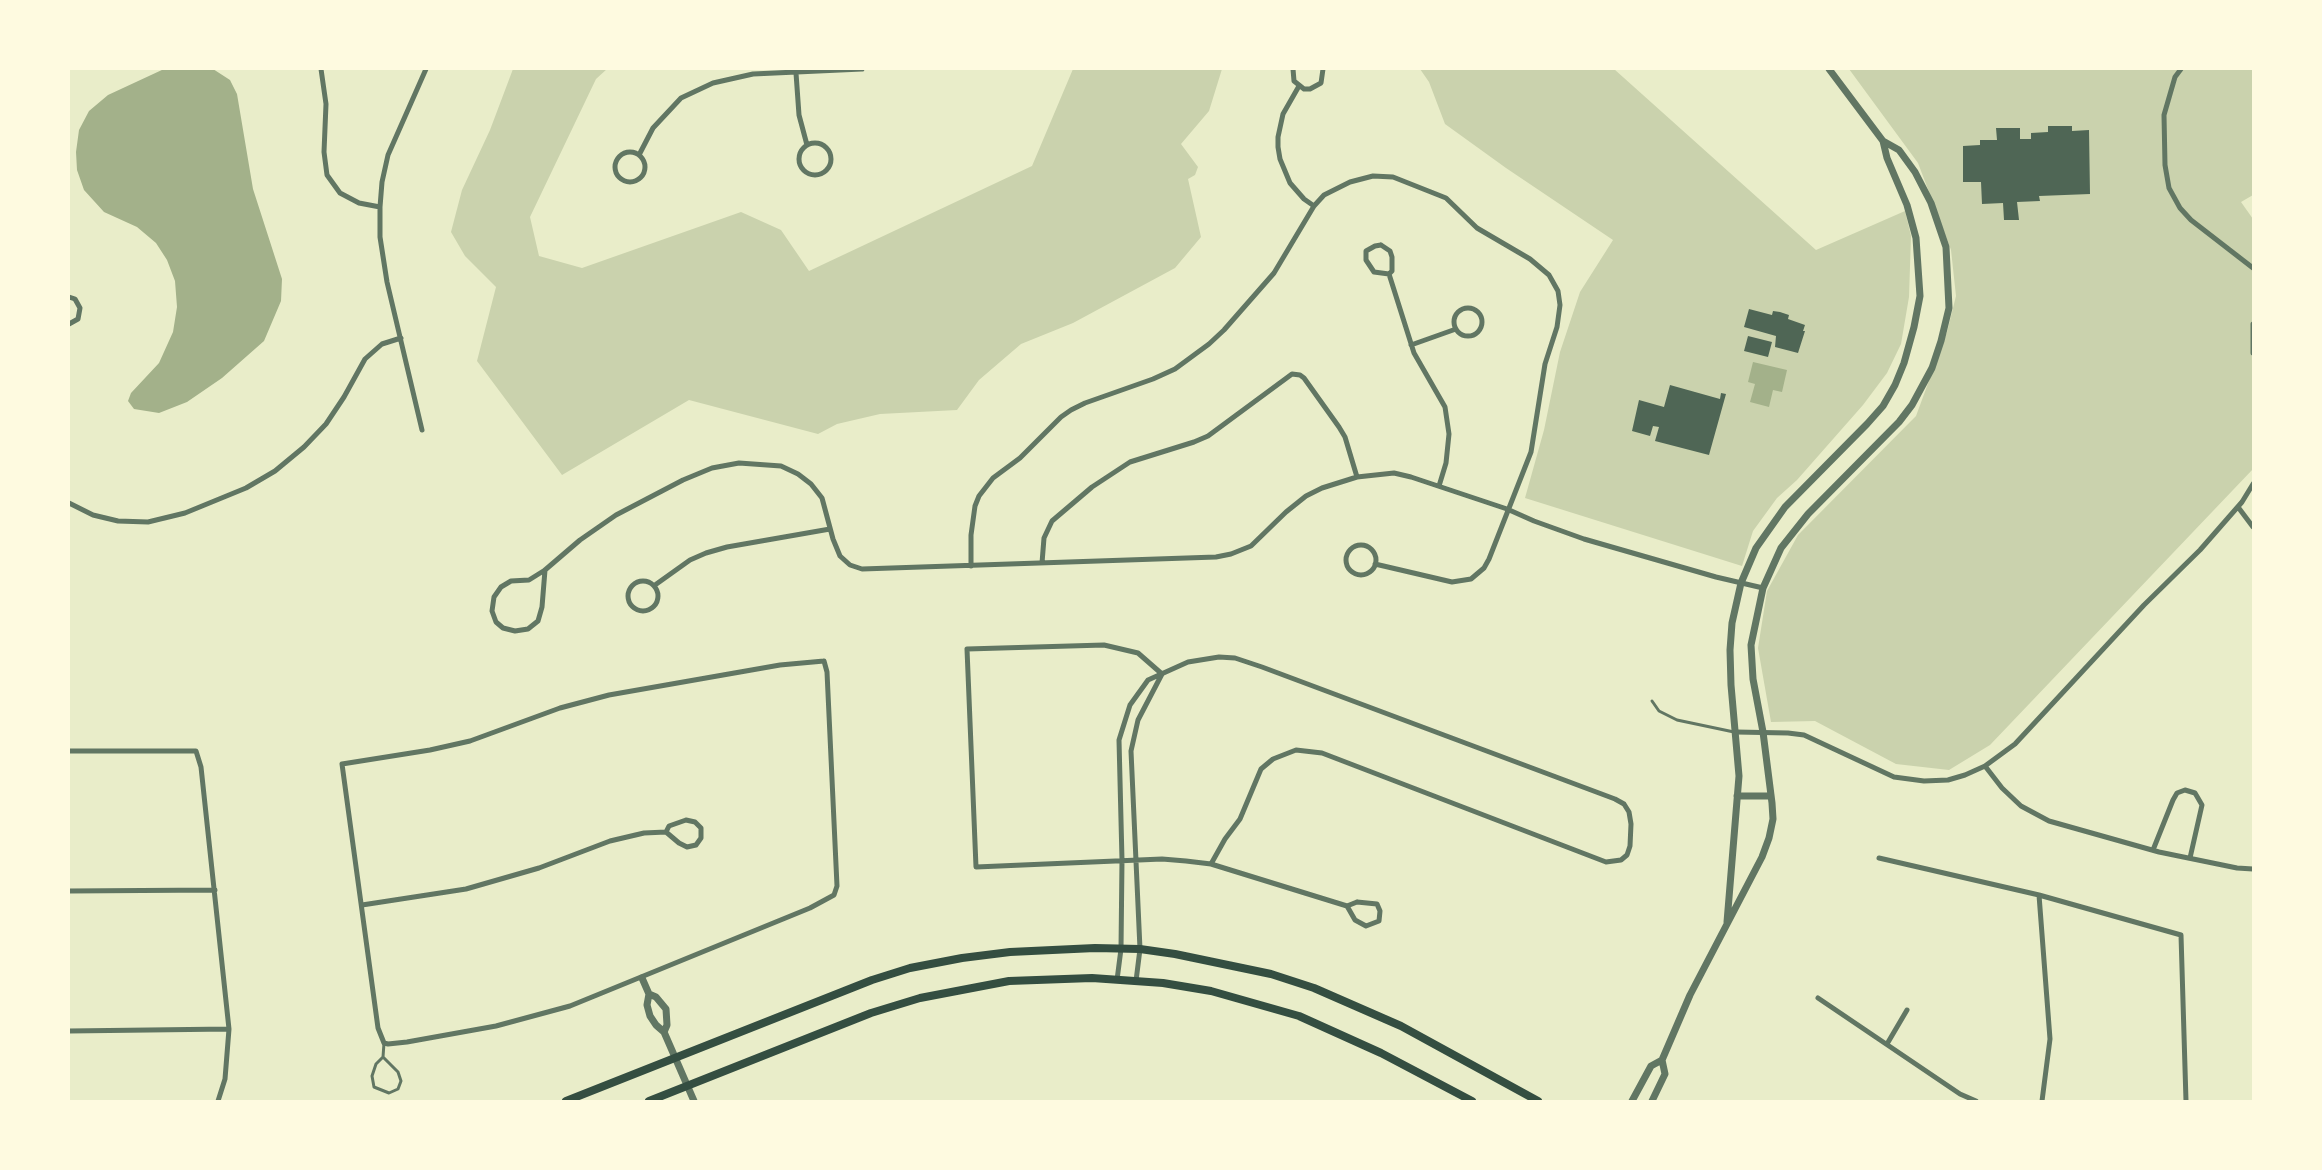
<!DOCTYPE html>
<style>
body{margin:0}
#map{position:relative;width:2322px;height:1170px;overflow:hidden;background:#e9edc9;font-family:Poppins,sans-serif}
canvas{display:block}
.frame{position:absolute;inset:0;border:70px solid #fefae0;pointer-events:none}
</style>
<div id="map">
<canvas width="2322" height="1170"></canvas>
<div class="frame"></div>
</div>
<script>
const ctx = document.querySelector('canvas').getContext('2d');
ctx.lineJoin = 'round';
function fill(path, color) {
  ctx.fillStyle = color;
  ctx.fill(path, 'evenodd');
}
function shape(rows) {
  const path = new Path2D();
  for (const r of rows) {
    if (r.length === 3) {
      path.moveTo(r[0] + r[2], r[1]);
      path.arc(r[0], r[1], r[2], 0, 2 * Math.PI);
      continue;
    }
    path.moveTo(r[0], r[1]);
    for (let i = 2; i < r.length; i += 2) path.lineTo(r[i], r[i + 1]);
  }
  return path;
}
function stroke(path, color, width, dash) {
  ctx.strokeStyle = color;
  ctx.lineWidth = width;
  ctx.lineCap = dash ? 'butt' : 'round';
  ctx.setLineDash(dash || []);
  ctx.stroke(path);
}
fill(shape([
 [513,69,607,69,596,79,530,217,539,256,582,268,741,212,781,230,809,271,1032,166,1073,69,1222,69,1209,111,1181,144,1198,167,1195,175,1188,179,1201,237,1175,268,1073,323,1021,344,979,380,957,410,880,414,837,424,818,434,689,400,562,475,477,361,496,287,465,256,451,232,462,190,490,130],
 [1420,69,1614,69,1816,250,1905,211,1911,236,1909,297,1901,344,1887,373,1863,405,1797,480,1777,498,1753,531,1742,566,1525,498,1544,430,1560,352,1580,292,1613,240,1506,168,1445,124,1429,82],
 [1849,69,2253,69,2253,195,2241,202,2253,219,2253,469,1990,745,1949,770,1896,764,1815,721,1771,722,1758,648,1767,591,1798,535,1916,416,1947,332,1956,296,1951,250,1918,163]
]), '#cad2ad');
fill(shape([
 [164,69,213,69,230,80,237,94,253,189,282,279,281,301,264,341,222,378,187,402,159,413,134,409,128,401,131,393,159,363,173,332,177,307,175,281,167,260,156,243,137,227,104,212,84,190,77,170,76,152,79,130,89,111,108,95],
 [1753,362,1787,370,1782,392,1773,390,1769,407,1750,402,1755,384,1748,382]
]), '#a3b18a');
fill(shape([
 [2048,126,2072,126,2072,131,2089,130,2090,194,2039,196,2040,201,2017,202,2019,220,2004,220,2003,203,1982,204,1981,182,1963,182,1963,146,1980,145,1980,140,1997,140,1996,128,2020,128,2020,139,2031,139,2031,133,2048,132],
 [1749,309,1772,315,1773,311,1780,312,1789,315,1788,319,1805,325,1803,331,1805,331,1798,353,1775,347,1776,336,1744,327],
 [1748,336,1772,342,1768,357,1744,351],
 [1670,385,1720,399,1721,393,1726,394,1709,455,1655,441,1659,427,1653,426,1650,436,1632,431,1639,400,1664,407]
]), '#4f6655');
stroke(shape([
 [1652,701,1659,711,1677,720,1734,732],
 [383,1057,398,1072,401,1081,398,1089,389,1093,374,1087,372,1076,376,1064,383,1057,384,1043]
]), '#617663', 3);
stroke(shape([
 [321,69,326,104,324,152,327,175,340,193,359,203,380,207],
 [1293,69,1294,81,1304,89,1310,89,1321,83,1323,69],
 [2181,69,2175,77,2164,115,2165,165,2169,188,2180,208,2191,220,2253,268],
 [796,73,799,115,807,145],
 [1299,86,1283,114,1278,137,1278,147,1280,159,1290,183,1304,199,1314,206],
 [815,159,16],
 [630,167,15],
 [639,155,653,128,681,98,713,83,753,74,862,69],
 [1381,245,1390,251,1392,257,1392,271,1389,274,1374,272,1366,260,1366,251,1375,246,1381,245],
 [1389,274,1414,353,1445,407,1449,434,1446,463,1439,486],
 [69,297,75,299,80,308,78,319,69,324],
 [1468,322,14],
 [2253,324,2253,353],
 [1411,345,1456,329],
 [422,430,387,282,380,237,380,207,382,182,388,155,426,69],
 [69,503,93,515,118,521,148,522,185,513,246,488,275,471,304,447,326,424,344,397,365,359,382,344,401,338],
 [2238,507,2253,527],
 [1361,560,15],
 [1042,563,1044,538,1052,521,1092,487,1130,462,1194,442,1208,436,1292,374,1300,375,1304,378,1339,427,1345,437,1357,477],
 [971,566,971,535,975,506,979,496,993,478,1020,458,1061,417,1071,410,1085,403,1153,379,1175,369,1209,344,1224,330,1274,273,1314,206,1324,195,1350,182,1373,176,1393,177,1446,198,1477,228,1530,259,1549,275,1558,291,1560,305,1557,327,1545,364,1531,452,1489,559,1484,568,1471,579,1452,582,1375,564],
 [545,570,580,540,616,515,683,480,712,468,739,463,781,466,798,474,811,484,822,498,833,539,840,556,850,565,862,569,1216,557,1231,554,1251,546,1286,512,1306,496,1322,488,1357,477,1394,473,1411,477,1507,509,1534,521,1584,539,1716,577,1763,588],
 [545,570,542,607,538,621,528,629,515,631,503,628,496,622,492,611,494,597,501,587,511,581,529,580,545,570],
 [643,596,15],
 [655,585,690,560,706,553,727,547,830,529],
 [824,661,827,672,837,886,834,895,810,908,570,1006,496,1026,407,1042,388,1044,384,1043,378,1028,342,764,430,750,470,741,560,708,609,695,780,665,824,661],
 [1162,674,1138,653,1104,645,967,649,976,867,1162,859,1186,861,1211,864,1347,906],
 [1736,732,1788,733,1804,735,1894,777,1924,781,1948,780,1965,775,1985,766,2015,744,2144,605,2200,550,2242,502,2253,484],
 [69,751,196,751,201,767,229,1029,225,1079,218,1101],
 [1985,766,2002,788,2021,806,2049,821,2159,852,2237,868,2253,869],
 [686,820,695,822,701,828,701,838,696,845,687,847,679,843,666,832,669,826,686,820],
 [2153,850,2173,800,2177,793,2185,790,2195,793,2202,805,2190,858],
 [1879,858,2039,895,2181,935,2186,1101],
 [69,891,215,890],
 [2039,895,2050,1039,2042,1101],
 [1357,902,1377,904,1380,911,1379,921,1366,926,1355,920,1347,906,1357,902],
 [362,905,466,889,539,868,610,841,644,833,666,832],
 [1117,980,1121,949,1122,860,1119,740,1130,705,1148,680,1188,662,1219,657,1235,658,1262,667,1615,799,1624,804,1629,812,1631,824,1630,846,1627,855,1621,860,1606,862,1322,753,1296,750,1273,759,1261,769,1240,819,1225,839,1211,864],
 [1136,981,1140,949,1131,751,1138,720,1162,674],
 [1818,998,1960,1094,1976,1101],
 [69,1031,229,1029],
 [1887,1044,1907,1010]
]), '#617663', 5);
stroke(shape([
 [1737,796,1771,796],
 [1727,922,1739,776,1731,685,1730,650,1732,623,1741,583,1756,548,1785,507,1867,424,1883,406,1895,385,1904,363,1914,327,1920,296,1916,238,1907,205,1887,158,1883,141,1829,69],
 [642,978,649,994,647,1005,650,1016,656,1025,664,1032,694,1101],
 [649,994,656,997,666,1009,667,1025,664,1032],
 [1632,1101,1651,1066,1662,1060,1690,995,1762,857,1769,838,1773,819,1772,803,1763,732,1753,679,1751,645,1763,588,1781,548,1808,514,1899,422,1912,405,1932,368,1941,341,1949,308,1946,247,1931,203,1915,172,1899,150,1883,141],
 [1652,1101,1665,1074,1662,1060]
]), '#617663', 7);
stroke(shape([
 [566,1101,872,980,910,968,962,958,1010,952,1095,948,1140,949,1175,954,1271,974,1314,988,1401,1026,1538,1101],
 [649,1101,871,1013,920,998,1009,981,1092,978,1163,983,1211,991,1299,1016,1381,1053,1472,1101]
]), '#344e41', 8);
</script>
